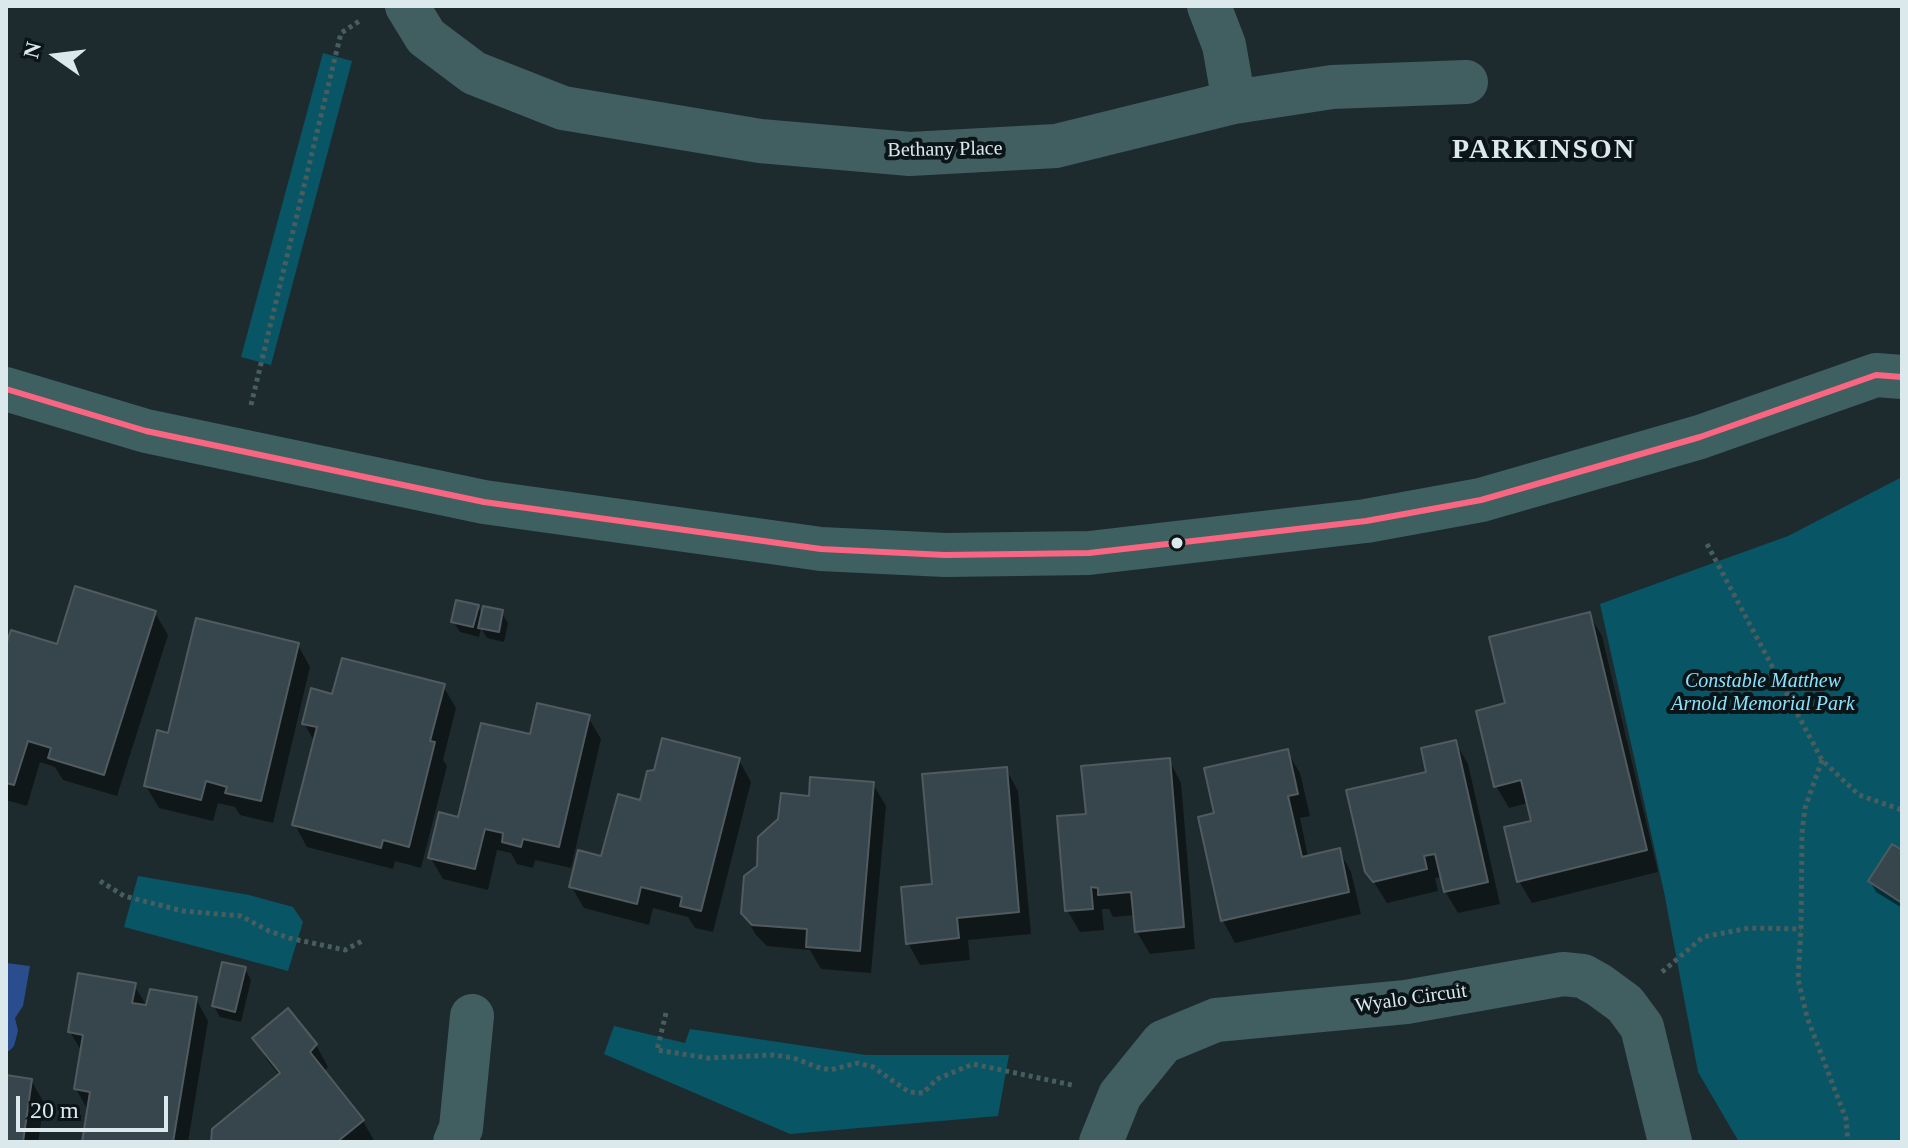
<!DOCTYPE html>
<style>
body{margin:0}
#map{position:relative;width:1908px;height:1148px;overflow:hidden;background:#1e2b2e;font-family:Georgia,serif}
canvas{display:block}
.frame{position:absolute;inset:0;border:8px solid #dbe9ed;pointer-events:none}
.north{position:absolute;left:16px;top:16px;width:80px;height:80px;-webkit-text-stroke:6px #0b1518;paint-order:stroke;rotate:284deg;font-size:22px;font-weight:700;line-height:32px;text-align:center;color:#dbe9ed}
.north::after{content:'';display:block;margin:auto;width:28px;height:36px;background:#dbe9ed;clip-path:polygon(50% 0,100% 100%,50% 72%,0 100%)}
.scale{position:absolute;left:16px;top:1096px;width:152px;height:36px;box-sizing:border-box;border:4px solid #dbe9ed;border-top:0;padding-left:10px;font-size:24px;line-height:28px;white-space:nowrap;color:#dbe9ed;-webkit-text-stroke:6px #0b1518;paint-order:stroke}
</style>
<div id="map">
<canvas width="1908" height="1148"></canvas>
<div class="frame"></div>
<div class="north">N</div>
<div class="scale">20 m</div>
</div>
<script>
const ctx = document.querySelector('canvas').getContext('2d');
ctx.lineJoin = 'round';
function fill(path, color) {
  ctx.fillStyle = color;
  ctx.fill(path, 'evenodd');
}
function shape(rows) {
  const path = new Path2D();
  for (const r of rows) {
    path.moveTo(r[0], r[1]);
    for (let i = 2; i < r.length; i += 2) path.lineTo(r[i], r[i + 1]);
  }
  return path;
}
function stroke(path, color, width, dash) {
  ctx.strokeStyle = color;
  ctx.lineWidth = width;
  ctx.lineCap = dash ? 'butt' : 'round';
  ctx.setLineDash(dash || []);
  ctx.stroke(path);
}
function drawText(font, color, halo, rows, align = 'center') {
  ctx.font = font + ' Georgia,serif';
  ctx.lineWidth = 8;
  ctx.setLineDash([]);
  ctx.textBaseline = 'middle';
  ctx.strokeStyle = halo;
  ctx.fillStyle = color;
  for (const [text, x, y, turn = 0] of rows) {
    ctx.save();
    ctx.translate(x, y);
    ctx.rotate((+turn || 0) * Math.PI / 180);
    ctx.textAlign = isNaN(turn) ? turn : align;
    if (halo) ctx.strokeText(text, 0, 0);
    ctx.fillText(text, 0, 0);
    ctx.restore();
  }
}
fill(shape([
 [323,53,352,61,271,365,241,357],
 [1902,477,1902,1142,1739,1142,1698,1072,1664,892,1600,604,1788,536],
 [138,876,249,895,293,907,303,922,288,971,124,927],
 [614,1026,685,1043,690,1029,866,1055,1009,1055,998,1116,790,1134,604,1054]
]), '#085566');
fill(shape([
 [6,963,30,966,23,1006,15,1018,18,1031,14,1046,9,1051,6,1050]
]), '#2a4d8e');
fill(shape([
 [478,607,483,616,501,612,508,623,504,642,487,638,481,628,479,637,460,632,453,621],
 [155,613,168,635,117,796,63,780,55,767,40,762,27,806,6,800,6,651,59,647],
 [1589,614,1602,636,1658,872,1532,903,1519,881,1533,822,1528,803,1509,808,1496,786,1508,704],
 [298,645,310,667,273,823,240,815,235,807,218,803,213,821,159,808,146,786,170,735],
 [443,686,456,708,443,760,447,766,421,868,395,861,393,869,307,847,295,825,315,742,304,724,334,696],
 [588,717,601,739,571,868,535,860,533,868,517,864,511,853,497,850,488,890,443,879,430,857,460,819,531,737],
 [1455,742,1468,764,1500,904,1458,913,1445,891,1442,877,1435,878,1438,891,1387,903,1367,871,1428,774],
 [1287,751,1300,773,1310,816,1300,818,1308,857,1339,850,1351,872,1361,914,1235,943,1223,921,1217,814],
 [739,760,751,782,713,932,695,928,688,917,653,908,649,925,584,908,571,886,603,859,641,802],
 [1169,760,1181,783,1195,949,1150,954,1137,932,1135,915,1113,917,1109,909,1102,909,1104,930,1080,932,1067,910,1088,816],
 [1006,769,1018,791,1031,934,968,940,970,960,920,965,908,943,934,886],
 [873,784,886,806,871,973,821,969,810,950,767,946,756,935,743,912,759,867,811,798],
 [1902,853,1902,908,1876,892,1870,881],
 [245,969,251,980,241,1022,220,1017,214,1006],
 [134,985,148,1008,196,999,208,1021,188,1142,84,1142,89,1112,76,1089,82,1052,70,1032],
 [288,1011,316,1045,328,1067,323,1072,363,1121,375,1142,213,1142,280,1076,267,1060,254,1038],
 [6,1077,31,1080,44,1103,38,1142,6,1142]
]), '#0007');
const building = shape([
 [75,586,156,611,104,775,48,758,51,748,28,741,14,785,6,783,6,645,11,630,57,644,75,586],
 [456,600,479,605,473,627,451,622,456,600],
 [483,606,503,610,499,632,478,628,483,606],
 [1590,612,1647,850,1517,882,1504,827,1531,821,1521,780,1494,787,1476,711,1505,703,1489,637,1590,612],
 [196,618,299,643,261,801,225,793,227,787,206,781,201,800,144,786,157,730,168,733,196,618],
 [342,658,445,684,430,741,435,742,409,847,383,840,381,848,292,825,317,727,302,724,311,688,332,694,342,658],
 [537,703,590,715,559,847,523,839,521,847,502,842,503,833,485,829,475,869,428,858,439,812,458,817,481,723,530,734,537,703],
 [662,738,740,758,701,911,680,906,682,897,641,887,637,904,569,887,578,850,601,856,618,794,640,800,647,771,654,770,662,738],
 [1456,740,1488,882,1444,892,1435,854,1424,856,1427,869,1373,882,1365,872,1346,790,1426,772,1421,748,1456,740],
 [1288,749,1298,794,1288,796,1302,857,1340,848,1349,892,1221,921,1198,817,1214,813,1204,768,1288,749],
 [1170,758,1184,927,1135,932,1131,892,1098,895,1098,888,1091,887,1093,909,1065,911,1057,816,1086,814,1081,766,1170,758],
 [1007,767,1019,912,957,918,959,938,906,944,901,887,932,884,922,774,1007,767],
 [810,777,874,782,860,951,806,947,807,929,752,925,741,913,744,876,757,866,758,837,778,819,781,793,809,796,810,777],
 [1892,844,1902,850,1902,903,1868,881,1892,844],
 [222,962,246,967,235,1012,212,1006,222,962],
 [78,973,136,983,132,1003,146,1005,150,989,197,997,173,1142,82,1142,90,1092,74,1089,83,1035,68,1032,78,973],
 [288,1008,317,1044,310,1052,364,1120,337,1142,211,1142,212,1129,280,1073,252,1038,288,1008],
 [6,1075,32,1079,23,1142,6,1142,6,1075]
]);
fill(building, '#37464d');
stroke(building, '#515a5e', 2);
stroke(shape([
 [251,405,341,33,361,20],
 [1707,544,1822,760,1859,795,1902,810],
 [1822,760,1805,808,1802,833,1801,929,1798,979,1807,1017,1846,1119,1848,1142],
 [100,881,124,896,183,911,241,916,269,931,289,938,345,950,364,940],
 [1662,972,1703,937,1749,928,1801,929],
 [666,1013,657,1050,708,1058,774,1055,794,1058,817,1067,830,1070,858,1063,873,1067,909,1092,923,1093,937,1079,973,1064,1072,1085]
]), '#475d5e', 5, [4, 4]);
stroke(shape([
 [407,6,426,37,474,73,563,108,760,141,910,154,1056,146,1234,102,1332,87,1466,82],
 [1209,6,1224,45,1234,102],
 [455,1142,461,1128,472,1016],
 [1101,1142,1120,1095,1163,1042,1216,1020,1406,1002,1563,974,1583,976,1599,985,1625,1004,1642,1027,1670,1142]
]), '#415e60', 44);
stroke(shape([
 [6,389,146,431,484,502,821,549,945,555,1089,553,1366,521,1481,500,1700,437,1876,375,1902,377]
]), '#3f6061', 44);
stroke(shape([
 [6,389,146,431,484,502,821,549,945,555,1089,553,1366,521,1481,500,1700,437,1876,375,1902,377]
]), '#fa6682', 6);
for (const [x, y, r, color] of [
 [1177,543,7,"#dbe9ed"]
]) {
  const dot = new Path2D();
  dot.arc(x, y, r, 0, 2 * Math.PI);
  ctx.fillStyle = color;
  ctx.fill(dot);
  stroke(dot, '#0b1518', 3);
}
drawText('20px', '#dbe9ed', '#0b1518', [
 ["Bethany Place",945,150,-1],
 ["Wyalo Circuit",1411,999,-8]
]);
drawText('italic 20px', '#8ae3fd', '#0b1518', [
 ["Constable Matthew",1763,682],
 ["Arnold Memorial Park",1763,705]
]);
ctx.letterSpacing = '2px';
drawText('bold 28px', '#dbe9ed', '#0b1518', [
 ["PARKINSON",1544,151]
]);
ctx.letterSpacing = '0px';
</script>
